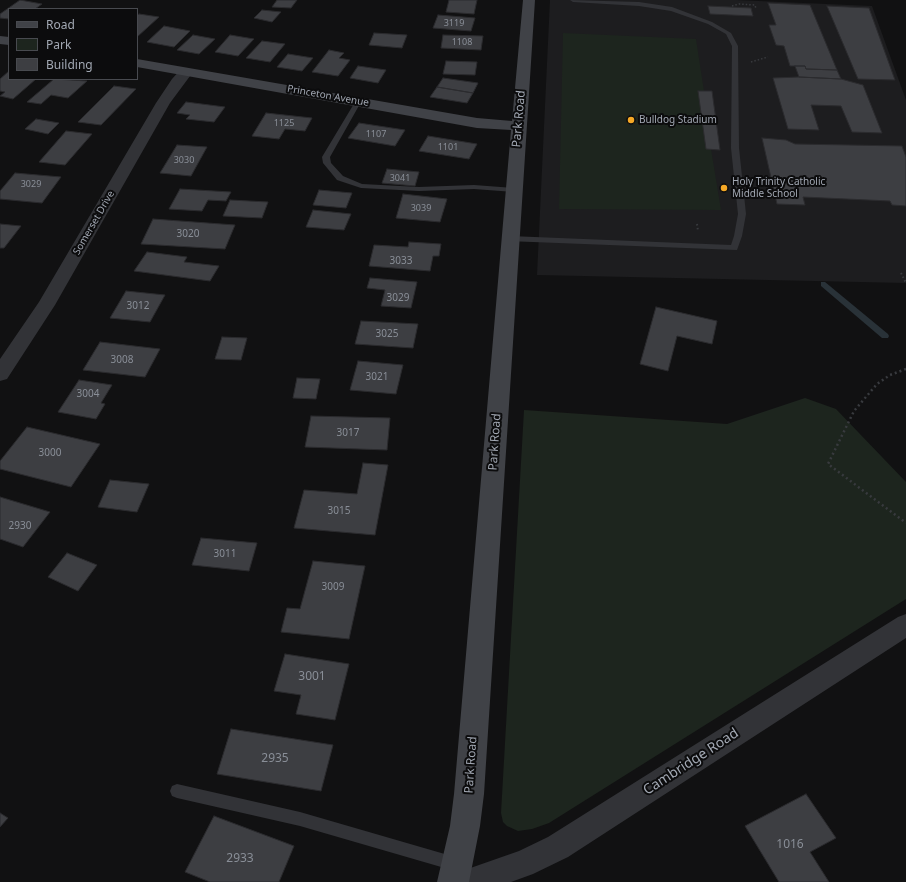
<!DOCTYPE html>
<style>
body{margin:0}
#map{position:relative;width:906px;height:882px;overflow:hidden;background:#111112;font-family:"Noto Sans",sans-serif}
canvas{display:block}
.legend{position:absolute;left:8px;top:8px;width:130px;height:72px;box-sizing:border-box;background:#0c0c0d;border:1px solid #484a4f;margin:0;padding:5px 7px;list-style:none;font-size:12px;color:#a2a8b3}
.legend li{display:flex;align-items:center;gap:8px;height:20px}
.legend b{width:20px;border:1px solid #484a4f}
</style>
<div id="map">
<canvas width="906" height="882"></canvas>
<ul class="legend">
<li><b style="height:5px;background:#404247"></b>Road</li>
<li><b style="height:11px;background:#1d251e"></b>Park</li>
<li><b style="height:11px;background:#3d3e42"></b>Building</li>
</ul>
</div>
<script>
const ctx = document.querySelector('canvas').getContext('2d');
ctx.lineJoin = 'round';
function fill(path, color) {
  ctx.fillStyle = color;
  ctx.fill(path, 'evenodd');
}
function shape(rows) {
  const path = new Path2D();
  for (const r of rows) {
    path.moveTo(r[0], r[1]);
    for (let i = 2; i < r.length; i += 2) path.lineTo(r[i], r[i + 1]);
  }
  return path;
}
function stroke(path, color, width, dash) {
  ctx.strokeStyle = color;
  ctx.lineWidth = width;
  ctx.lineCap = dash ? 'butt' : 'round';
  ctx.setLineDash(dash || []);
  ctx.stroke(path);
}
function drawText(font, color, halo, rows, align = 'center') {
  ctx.font = font + ' "Noto Sans",sans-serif';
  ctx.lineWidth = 4;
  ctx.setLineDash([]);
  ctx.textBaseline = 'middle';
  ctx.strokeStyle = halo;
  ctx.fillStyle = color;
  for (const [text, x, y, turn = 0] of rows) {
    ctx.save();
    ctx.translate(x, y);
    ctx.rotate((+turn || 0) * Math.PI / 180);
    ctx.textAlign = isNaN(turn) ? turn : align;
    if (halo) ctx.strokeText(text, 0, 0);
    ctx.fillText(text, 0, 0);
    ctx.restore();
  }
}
fill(shape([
 [550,0,736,0,872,6,906,100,906,283,537,275]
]), '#1d1d1f');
fill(shape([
 [563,33,696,39,704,91,698,91,706,149,711,149,721,210,559,209],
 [805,398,836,409,906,482,906,599,549,823,532,829,518,831,507,826,503,822,501,813,524,410,727,424]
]), '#1d251e');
fill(shape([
 [821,282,825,282,888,334,889,336,888,338,882,338,821,286,821,282]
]), '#293238');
const building = shape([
 [20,0,42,4,35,9,9,9,9,19,0,18,0,14,20,0],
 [277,0,297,0,291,8,272,7,277,0],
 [449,0,477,0,474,14,446,12,449,0],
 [768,3,810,5,837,70,806,69,805,66,790,66,784,46,776,45,769,25,776,25,768,3],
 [708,6,751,8,753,16,710,14,708,6],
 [827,6,869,8,895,80,858,79,827,6],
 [262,10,281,12,272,22,254,18,262,10],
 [139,14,159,17,137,37,137,16,139,14],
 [438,15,475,18,471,31,433,28,438,15],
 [164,26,190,31,174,47,147,42,164,26],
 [374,33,407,35,402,48,369,45,374,33],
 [193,35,215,39,199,54,177,50,193,35],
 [230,35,254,39,238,56,215,52,230,35],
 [443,35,483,36,481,50,441,48,443,35],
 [262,41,285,44,270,62,246,58,262,41],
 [329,50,344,53,339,58,350,60,338,76,312,72,329,50],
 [288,54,313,58,302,71,277,67,288,54],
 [446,61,477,62,475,75,443,74,446,61],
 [358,66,386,70,378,83,350,78,358,66],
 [795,66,805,66,806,69,837,70,841,79,799,77,795,66],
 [9,71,9,79,36,79,13,99,0,96,5,92,0,91,0,79,9,71],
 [799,77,841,79,863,85,882,133,852,132,841,106,811,105,819,130,788,129,773,78,799,77],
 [443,78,478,83,473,93,437,87,443,78],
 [54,79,87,81,68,98,51,95,41,104,27,102,54,79],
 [114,86,136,89,101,125,78,122,114,86],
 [437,87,473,93,467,103,430,97,437,87],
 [698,91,712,91,720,150,706,149,698,91],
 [186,102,225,107,214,122,186,119,190,115,177,113,186,102],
 [266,113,312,118,305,131,285,129,279,139,252,136,266,113],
 [36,119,59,123,48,134,25,129,36,119],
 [359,123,405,130,395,146,348,138,359,123],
 [66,131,92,134,65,165,39,162,66,131],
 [428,136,477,144,469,159,419,151,428,136],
 [762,138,786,140,795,144,902,146,906,157,906,206,892,205,890,201,803,197,805,205,777,204,762,138],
 [177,145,207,147,191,176,160,173,177,145],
 [387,169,419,172,415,186,382,183,387,169],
 [15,173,61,177,42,203,0,199,0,191,15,173],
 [180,189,231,192,226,201,208,200,202,211,169,209,180,189],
 [319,190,352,193,346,208,313,205,319,190],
 [403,194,447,199,440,222,396,218,403,194],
 [230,200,268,202,262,218,223,216,230,200],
 [313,210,351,214,344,230,306,227,313,210],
 [153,219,235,225,225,249,141,244,153,219],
 [0,224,21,226,4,248,0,248,0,224],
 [409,242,441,244,439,256,433,256,430,271,369,266,374,245,408,247,409,242],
 [147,252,187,257,184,262,219,266,210,281,134,271,147,252],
 [370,278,417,282,411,308,381,306,385,290,367,288,370,278],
 [126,291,165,295,150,322,110,318,126,291],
 [656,307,717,321,712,344,677,336,668,371,640,364,656,307],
 [361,321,418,324,413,348,355,344,361,321],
 [222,337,247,338,241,360,215,359,222,337],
 [100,342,160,349,145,377,83,370,100,342],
 [358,361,403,365,396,394,350,390,358,361],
 [297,378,320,379,316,399,293,398,297,378],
 [79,380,112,385,101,403,105,404,96,419,58,412,79,380],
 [311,416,390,418,387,450,305,447,311,416],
 [27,427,100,444,71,487,0,469,0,461,27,427],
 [363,463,388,465,375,535,294,528,304,490,357,494,363,463],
 [110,480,149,484,137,512,98,507,110,480],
 [0,497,50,512,23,547,0,539,0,497],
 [201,538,257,543,249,571,192,565,201,538],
 [67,553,97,565,78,591,48,577,67,553],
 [313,561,365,566,349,639,281,632,287,608,300,609,313,561],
 [285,654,349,664,335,720,296,714,301,695,274,691,285,654],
 [231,729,333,745,321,791,217,774,231,729],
 [806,794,836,838,810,852,829,882,779,882,745,826,806,794],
 [0,813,8,818,0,827,0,813],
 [214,816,294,846,279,882,210,882,185,872,214,816]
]);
fill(building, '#3d3e42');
stroke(building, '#2b2b2e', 1);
stroke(shape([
 [732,6,739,4,755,5,756,9],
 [751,62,768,57]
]), '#383a3e', 1.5, [1.5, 2]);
stroke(shape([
 [697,224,698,231],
 [901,273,906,283]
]), '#383a3e', 2, [1.5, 2.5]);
stroke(shape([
 [906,369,890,375,877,384,854,411,828,464,906,523]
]), '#383a3e', 2.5, [2, 3]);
fill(shape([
 [570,0,639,2,672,7,712,22,731,33,738,46,739,148,746,214,742,236,737,250,507,241,506,239,510,236,731,245,734,236,738,214,731,148,732,46,726,34,708,24,671,11,639,6,573,2,570,0],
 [358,100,361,102,330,157,331,163,343,176,362,184,419,187,474,185,514,188,518,190,514,192,474,189,419,191,361,188,337,180,323,163,322,157,355,102,358,100],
 [177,784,300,812,455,857,460,859,462,864,460,869,455,871,300,826,177,798,172,796,170,791,172,786,177,784]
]), '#323337');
fill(shape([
 [186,68,193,72,170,103,55,305,7,379,0,381,0,359,39,302,156,103,172,79,181,69,186,68],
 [906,614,906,638,568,857,533,874,511,882,455,882,459,872,519,851,548,837,898,617,906,614]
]), '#323337');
fill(shape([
 [523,0,535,0,484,794,480,826,469,882,437,882,450,826,454,794,511,130,477,128,137,67,137,59,477,118,512,121,523,0],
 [0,36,9,37,9,45,0,44,0,36]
]), '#404247');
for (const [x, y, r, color] of [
 [631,120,4,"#f5a826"],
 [724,188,4,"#f5a826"]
]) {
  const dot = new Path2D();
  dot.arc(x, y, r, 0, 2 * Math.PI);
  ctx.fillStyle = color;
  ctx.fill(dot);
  stroke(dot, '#0c0c0d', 1.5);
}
drawText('9px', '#898e97', null, [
 ["3119",454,23],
 ["1108",462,42],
 ["1125",284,123],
 ["1107",376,134],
 ["1101",448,147],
 ["3030",184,160],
 ["3041",400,178],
 ["3029",31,184],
 ["3039",421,208]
]);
drawText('10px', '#a2a8b3', '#0c0c0d', [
 ["Princeton Avenue",328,96,10],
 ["Somerset Drive",94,223,-60]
]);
drawText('10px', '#a2a8b3', '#0c0c0d', [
 ["Bulldog Stadium",639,120],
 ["Holy Trinity Catholic",732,182],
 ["Middle School",732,194]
], 'left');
drawText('10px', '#898e97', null, [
 ["3020",188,234],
 ["3033",401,261],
 ["3029",398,298],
 ["3012",138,306],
 ["3025",387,334],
 ["3008",122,360],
 ["3021",377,377],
 ["3004",88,394],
 ["3017",348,433],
 ["3000",50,453],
 ["3015",339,511],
 ["2930",20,526],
 ["3011",225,554],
 ["3009",333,587]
]);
drawText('12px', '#a2a8b3', '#0c0c0d', [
 ["Park Road",519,119,-85],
 ["Park Road",495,442,-86],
 ["Park Road",471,765,-86]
]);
drawText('12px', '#898e97', null, [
 ["3001",312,677],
 ["2935",275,759],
 ["1016",790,845],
 ["2933",240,859]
]);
drawText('14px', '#a2a8b3', '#0c0c0d', [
 ["Cambridge Road",691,762,-33]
]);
</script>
